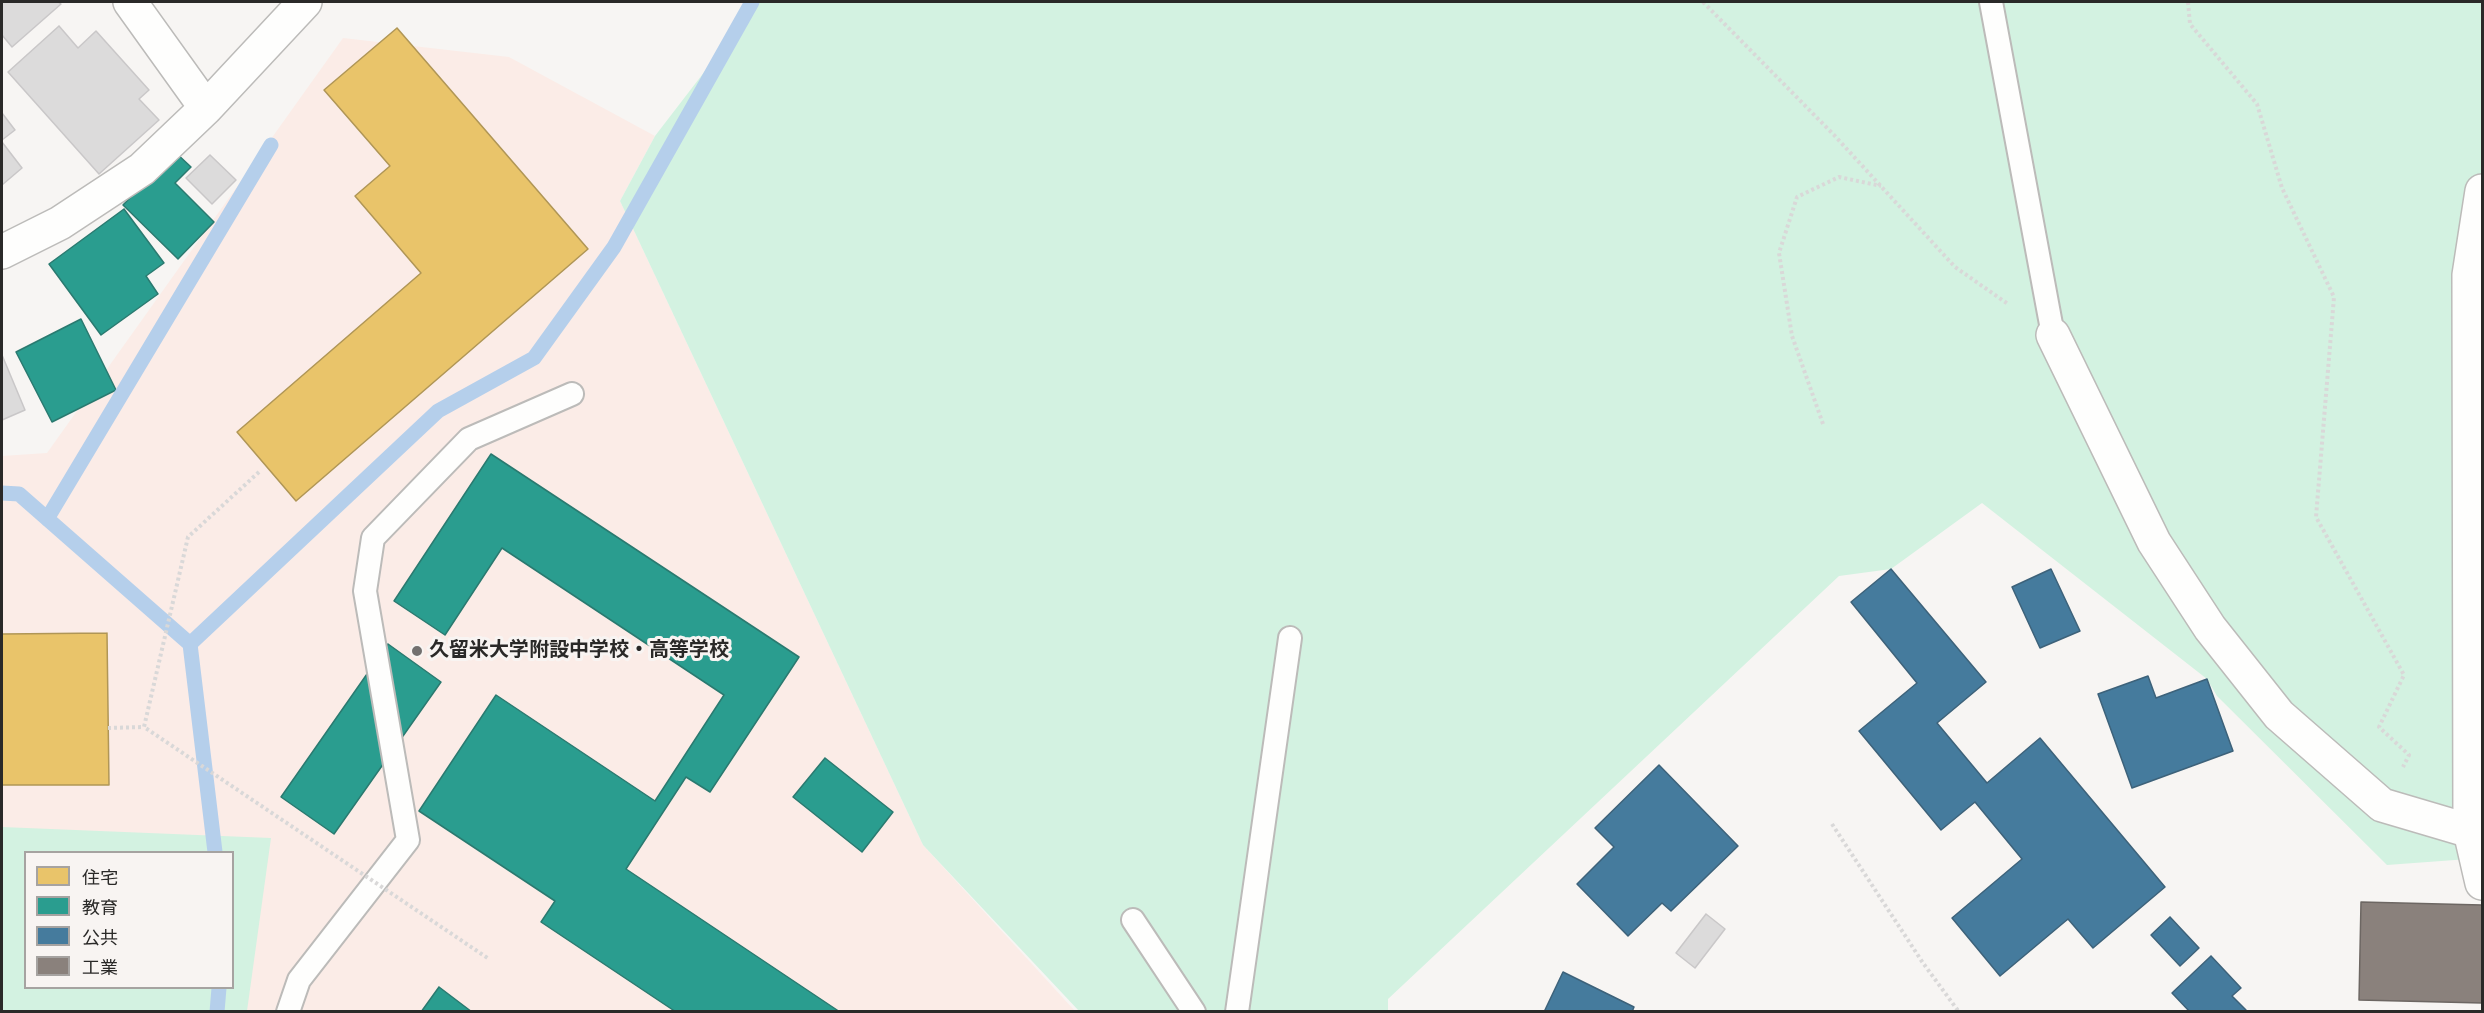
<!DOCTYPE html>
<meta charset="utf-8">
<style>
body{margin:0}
#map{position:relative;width:2484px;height:1013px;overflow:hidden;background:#f7f5f3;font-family:"Roboto Condensed","Noto Sans JP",sans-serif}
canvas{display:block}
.frame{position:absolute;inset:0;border:3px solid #2a2928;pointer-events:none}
.legend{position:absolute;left:24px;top:851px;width:210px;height:138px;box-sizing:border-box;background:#f8f4f2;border:2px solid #a6a3a1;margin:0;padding:8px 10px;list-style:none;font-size:18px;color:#2a2928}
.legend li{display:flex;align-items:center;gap:12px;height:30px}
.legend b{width:30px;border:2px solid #a6a3a1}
</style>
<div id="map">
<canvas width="2484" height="1013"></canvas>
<div class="frame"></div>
<ul class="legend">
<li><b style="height:16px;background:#e9c46a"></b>住宅</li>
<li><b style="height:16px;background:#2a9d8f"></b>教育</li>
<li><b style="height:16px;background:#457b9d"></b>公共</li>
<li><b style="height:16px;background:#8a817c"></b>工業</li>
</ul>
</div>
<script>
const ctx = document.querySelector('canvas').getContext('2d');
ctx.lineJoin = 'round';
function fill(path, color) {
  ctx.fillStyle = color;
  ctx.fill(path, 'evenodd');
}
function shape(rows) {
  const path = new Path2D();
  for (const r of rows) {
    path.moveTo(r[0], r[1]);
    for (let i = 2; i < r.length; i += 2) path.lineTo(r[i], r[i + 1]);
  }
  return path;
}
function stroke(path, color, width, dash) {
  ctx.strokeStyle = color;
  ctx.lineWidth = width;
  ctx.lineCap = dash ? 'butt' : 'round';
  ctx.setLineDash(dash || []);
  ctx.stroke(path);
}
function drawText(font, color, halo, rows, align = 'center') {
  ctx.font = font + ' "Roboto Condensed","Noto Sans JP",sans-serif';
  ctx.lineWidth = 6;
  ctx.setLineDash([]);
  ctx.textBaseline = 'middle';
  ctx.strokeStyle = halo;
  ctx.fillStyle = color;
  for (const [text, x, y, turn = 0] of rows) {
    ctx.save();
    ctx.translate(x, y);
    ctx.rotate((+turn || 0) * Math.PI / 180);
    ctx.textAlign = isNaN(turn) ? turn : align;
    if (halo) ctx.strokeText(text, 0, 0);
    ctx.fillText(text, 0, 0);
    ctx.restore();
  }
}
fill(shape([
 [343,38,509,57,655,136,620,201,923,845,1075,1011,2,1012,2,456,47,453],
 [26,852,232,852,232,988,26,988]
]), '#fbece7');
fill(shape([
 [758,2,2482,2,2482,858,2387,865,2217,696,2207,679,1982,503,1891,569,1839,576,1388,999,1388,1011,1079,1011,923,845,620,201,655,136],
 [2,827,271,838,247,1011,2,1011],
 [26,852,232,852,232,988,26,988]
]), '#d3f2e1');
const homes = shape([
 [397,28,588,249,296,501,237,432,421,273,355,196,390,166,324,90,397,28],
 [107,633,109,785,2,785,2,634,107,633]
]);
fill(homes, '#e9c46a');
stroke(homes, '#b09656', 1.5);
const schools = shape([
 [175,152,191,167,175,183,214,222,178,259,123,205,175,152],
 [124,209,164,263,146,276,158,294,101,335,49,264,124,209],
 [81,319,116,390,52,422,16,352,81,319],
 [491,454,799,657,710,792,686,777,626,869,840,1012,676,1012,541,922,555,901,419,811,496,695,655,801,724,695,502,548,445,635,394,601,491,454],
 [388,644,441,682,334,834,281,797,388,644],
 [825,758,893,812,862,852,793,797,825,758],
 [439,987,472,1012,421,1012,439,987]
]);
fill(schools, '#2a9d8f');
stroke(schools, '#2a7a70', 1.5);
const public = shape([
 [1891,569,1986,682,1937,723,1987,783,2040,738,2165,887,2093,948,2068,919,2000,976,1952,918,2022,859,1975,802,1941,830,1859,731,1917,683,1851,602,1891,569],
 [2051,569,2080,631,2040,648,2012,587,2051,569],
 [2148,676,2156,698,2207,679,2233,751,2132,788,2098,694,2148,676],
 [1659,765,1738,846,1671,911,1662,903,1628,936,1577,884,1614,847,1595,828,1659,765],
 [2170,917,2199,948,2180,966,2151,935,2170,917],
 [2211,956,2241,988,2232,996,2246,1010,2244,1012,2190,1012,2172,993,2211,956],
 [1563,972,1634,1007,1632,1012,1544,1012,1563,972]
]);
fill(public, '#457b9d');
stroke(public, '#3d627a', 1.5);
const industry = shape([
 [2361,902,2482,905,2482,1003,2359,1000,2361,902]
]);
fill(industry, '#8a817c');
stroke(industry, '#6d6763', 1.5);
stroke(shape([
 [2,493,19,494,190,644],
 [47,519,271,145],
 [215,852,190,644,438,411,534,358,614,247,752,2],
 [217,1012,219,988]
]), '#b5cfeb', 15);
const building = shape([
 [2,2,58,2,61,4,12,47,2,35,2,2],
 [59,26,78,48,96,31,149,90,139,99,159,120,99,174,8,72,59,26],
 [2,113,15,130,2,140,2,113],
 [2,142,22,168,2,185,2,142],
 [210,155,236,180,212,204,186,178,210,155],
 [2,355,25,410,2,420,2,355],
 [1706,914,1725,929,1695,968,1676,953,1706,914]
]);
fill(building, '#dcdbdb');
stroke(building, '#c9c7c8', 1.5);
const lane = shape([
 [1991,2,2053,335],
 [1133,920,1194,1012],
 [288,1012,299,980,408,840,365,591,373,538,469,439,572,394],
 [1237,1012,1290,638]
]);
const street = shape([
 [130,2,206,108],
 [2,252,60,223,142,169,206,108,305,2],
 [2053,335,2154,542,2210,628,2279,715,2382,805,2470,831]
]);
const secondary = shape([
 [2482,191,2469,275,2470,831,2482,883]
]);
stroke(lane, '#bcbbb9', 26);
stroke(street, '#bcbbb9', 36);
stroke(secondary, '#bcbbb9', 36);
stroke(shape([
 [1703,2,1834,135,1955,267,2008,304],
 [2188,2,2190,24,2257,104,2282,188,2334,297,2316,517,2404,675,2379,727,2409,755,2403,767],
 [1823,424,1792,336,1779,253,1797,197,1839,177,1881,186],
 [108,728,144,727],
 [1832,824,1923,963,1959,1012]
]), '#d9d8d8', 4, [3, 3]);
stroke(lane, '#fefefd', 22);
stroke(street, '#fefefd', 33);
stroke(secondary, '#fefefd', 33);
stroke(shape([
 [259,472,188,537,144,727,489,959]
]), '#d9d8d8', 4, [3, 3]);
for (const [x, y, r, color] of [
 [417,651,6,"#72706f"]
]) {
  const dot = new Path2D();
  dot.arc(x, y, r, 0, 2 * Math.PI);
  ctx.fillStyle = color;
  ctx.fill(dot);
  stroke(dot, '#f8f4f2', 2);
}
drawText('bold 20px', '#2a2928', '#f8f4f2', [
 ["久留米大学附設中学校・高等学校",429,651]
], 'left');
</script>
